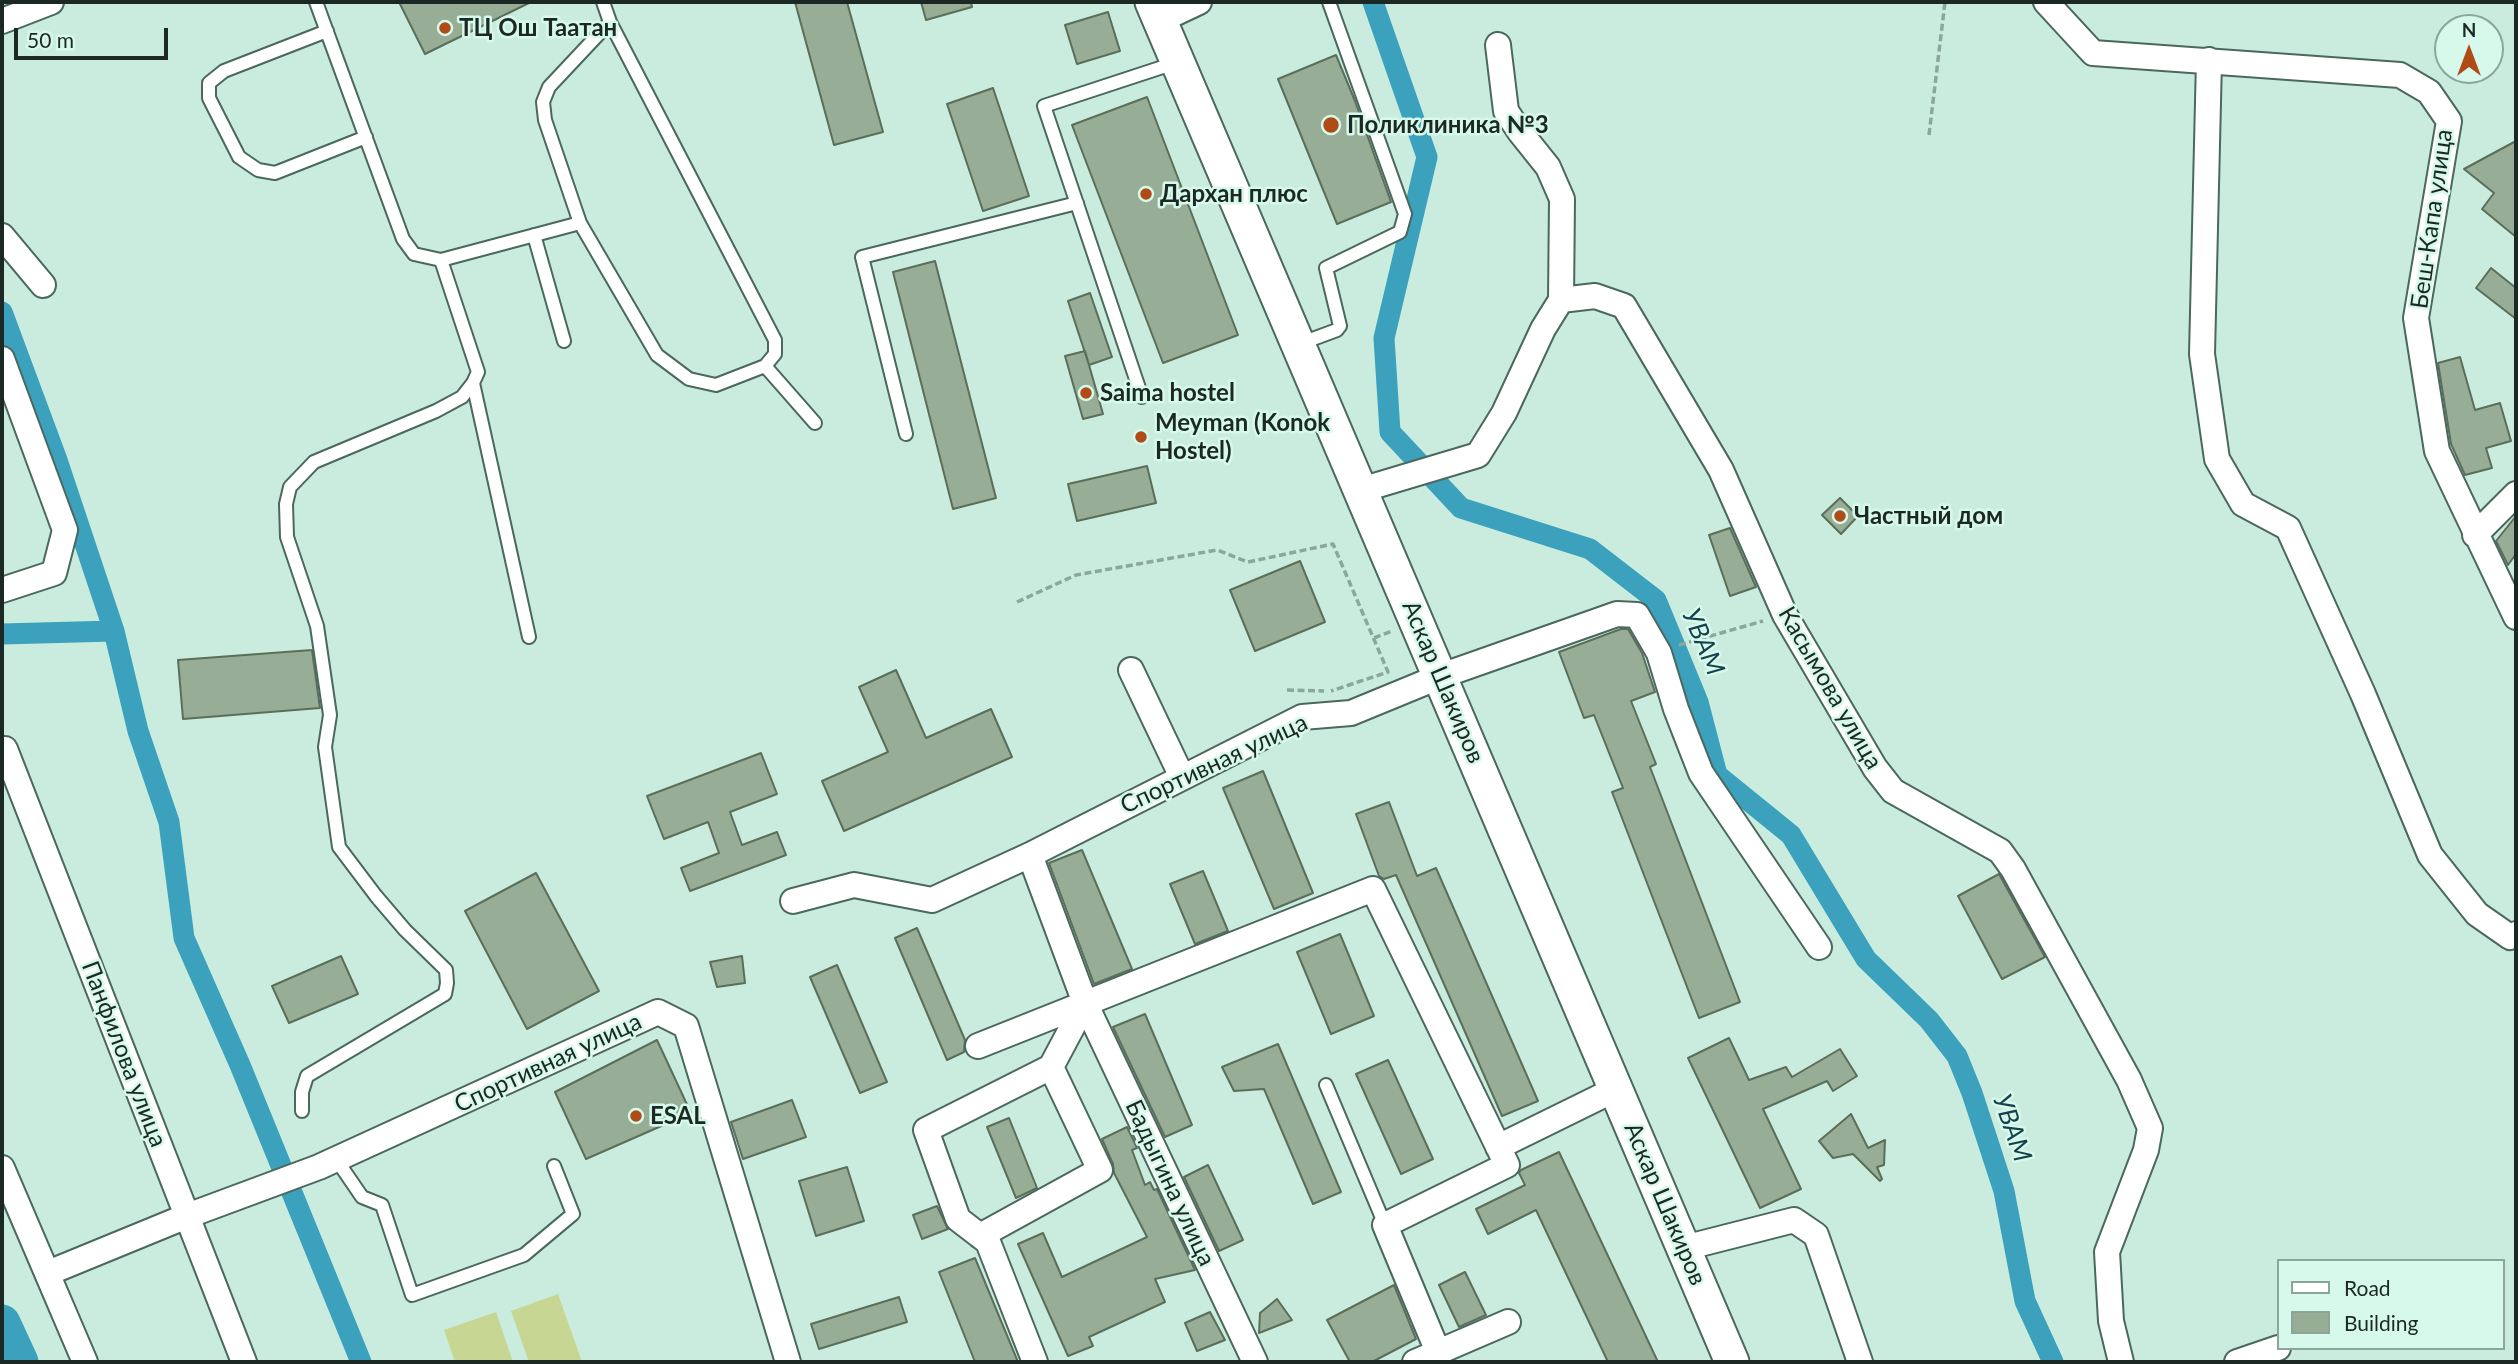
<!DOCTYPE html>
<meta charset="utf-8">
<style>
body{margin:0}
#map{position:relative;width:2518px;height:1364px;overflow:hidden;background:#caecde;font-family:Lato,sans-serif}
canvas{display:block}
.frame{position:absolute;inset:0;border:4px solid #1b2823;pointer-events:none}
.legend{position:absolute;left:2277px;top:1259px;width:228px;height:91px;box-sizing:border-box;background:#d7f9eb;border:2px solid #8ca59b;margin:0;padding:9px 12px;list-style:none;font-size:21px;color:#1b2823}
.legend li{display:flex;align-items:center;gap:14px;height:35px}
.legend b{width:35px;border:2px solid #8ca59b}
.north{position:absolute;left:2434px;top:14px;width:70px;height:70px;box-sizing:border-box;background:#d7f9eb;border:2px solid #8ca59b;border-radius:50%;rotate:0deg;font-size:19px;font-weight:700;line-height:28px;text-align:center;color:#1b2823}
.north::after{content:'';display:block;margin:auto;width:24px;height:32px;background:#af4b16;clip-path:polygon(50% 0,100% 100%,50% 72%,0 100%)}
.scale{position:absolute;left:14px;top:28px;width:154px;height:32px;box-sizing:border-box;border:4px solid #1b2823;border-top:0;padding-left:9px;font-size:21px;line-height:24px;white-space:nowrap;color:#1b2823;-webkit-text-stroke:5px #d7f9eb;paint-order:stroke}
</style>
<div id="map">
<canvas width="2518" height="1364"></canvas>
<div class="frame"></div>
<ul class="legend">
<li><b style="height:9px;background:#fff"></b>Road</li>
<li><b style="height:19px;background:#97ad96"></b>Building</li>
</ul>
<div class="north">N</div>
<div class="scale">50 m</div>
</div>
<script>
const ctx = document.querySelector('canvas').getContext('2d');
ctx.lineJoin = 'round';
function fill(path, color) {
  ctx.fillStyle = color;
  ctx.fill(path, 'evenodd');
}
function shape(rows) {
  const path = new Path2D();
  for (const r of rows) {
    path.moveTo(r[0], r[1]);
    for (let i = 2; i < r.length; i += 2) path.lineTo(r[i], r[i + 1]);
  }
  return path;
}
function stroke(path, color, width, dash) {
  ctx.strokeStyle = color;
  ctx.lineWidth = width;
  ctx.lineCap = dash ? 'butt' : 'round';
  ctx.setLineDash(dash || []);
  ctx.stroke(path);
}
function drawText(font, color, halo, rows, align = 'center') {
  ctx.font = font + ' Lato,sans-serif';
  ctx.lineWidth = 5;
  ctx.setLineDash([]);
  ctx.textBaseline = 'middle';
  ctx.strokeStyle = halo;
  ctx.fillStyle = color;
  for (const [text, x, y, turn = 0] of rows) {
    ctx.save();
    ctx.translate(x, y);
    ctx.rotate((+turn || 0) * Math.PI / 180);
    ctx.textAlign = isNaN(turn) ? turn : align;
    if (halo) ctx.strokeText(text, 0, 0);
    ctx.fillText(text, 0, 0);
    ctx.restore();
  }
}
fill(shape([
 [558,1294,582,1362,529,1362,511,1311],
 [496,1312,513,1362,455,1362,444,1330]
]), '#c7d692');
stroke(shape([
 [1373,2,1427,157,1384,338,1390,432,1461,508,1590,549,1656,600,1698,702,1717,775,1791,835,1866,959,1929,1020,1957,1056,1972,1093,2004,1191,2025,1301,2053,1362],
 [2,312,57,460,114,631,138,731,169,822,184,938,240,1065,361,1362],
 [2,634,114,631]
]), '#3ba1bc', 21);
stroke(shape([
 [2,1323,20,1362]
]), '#3ba1bc', 37);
const building = shape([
 [399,2,531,2,425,54,399,2],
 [795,2,847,2,883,132,834,145,795,2],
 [921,2,971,2,972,7,926,20,921,2],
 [1108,12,1120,51,1077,64,1065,25,1108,12],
 [1336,55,1355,101,1391,202,1337,224,1278,79,1336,55],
 [993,88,1029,196,983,211,947,104,993,88],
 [1147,97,1238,335,1163,363,1072,125,1147,97],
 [2516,141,2516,237,2482,209,2494,193,2464,169,2516,141],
 [935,261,996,498,953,509,893,272,935,261],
 [2491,268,2516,288,2516,319,2476,288,2491,268],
 [1090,293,1112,357,1089,365,1068,301,1090,293],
 [1085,351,1103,414,1083,419,1065,356,1085,351],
 [2460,357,2475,410,2500,403,2511,441,2486,448,2492,468,2465,475,2451,444,2438,363,2460,357],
 [1147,466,1156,503,1077,521,1068,484,1147,466],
 [1840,498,1858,516,1841,534,1822,515,1840,498],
 [2516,516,2516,554,2508,565,2496,541,2516,516],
 [1730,528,1756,587,1730,596,1709,535,1730,528],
 [1300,561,1325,622,1255,651,1230,590,1300,561],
 [1621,629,1628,629,1642,653,1655,692,1631,701,1656,764,1650,767,1740,1002,1699,1018,1612,792,1623,788,1594,715,1584,718,1559,652,1621,629],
 [312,650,320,708,183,719,178,660,312,650],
 [896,670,926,738,991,709,1012,757,844,831,822,781,888,752,859,687,896,670],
 [761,753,777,794,730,812,742,845,777,832,786,855,690,891,681,868,719,853,708,822,664,839,647,796,761,753],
 [1263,771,1313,893,1274,909,1223,788,1263,771],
 [1389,802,1417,876,1436,868,1538,1101,1502,1116,1396,875,1384,879,1379,876,1356,814,1389,802],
 [1082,850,1132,969,1094,984,1049,863,1082,850],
 [1203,871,1228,931,1195,944,1170,884,1203,871],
 [536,873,599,991,527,1029,465,911,536,873],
 [1999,874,2045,957,2002,979,1958,896,1999,874],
 [917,928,965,1040,964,1052,947,1060,895,938,917,928],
 [1340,934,1374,1016,1331,1034,1297,952,1340,934],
 [341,956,358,994,289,1023,272,986,341,956],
 [742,956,745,983,717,987,710,962,742,956],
 [837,965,887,1082,860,1093,810,977,837,965],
 [1145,1014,1192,1125,1165,1137,1113,1027,1145,1014],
 [1729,1038,1749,1080,1786,1067,1792,1077,1840,1049,1857,1076,1833,1091,1827,1081,1763,1109,1801,1189,1760,1208,1688,1058,1729,1038],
 [657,1040,691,1113,586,1159,555,1092,657,1040],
 [1278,1044,1341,1192,1313,1204,1264,1089,1234,1091,1222,1067,1278,1044],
 [1388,1060,1433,1159,1401,1174,1356,1074,1388,1060],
 [792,1100,806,1137,743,1159,731,1122,792,1100],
 [1851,1114,1868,1148,1885,1140,1884,1165,1877,1167,1882,1179,1880,1181,1853,1154,1833,1158,1819,1141,1851,1114],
 [1009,1118,1037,1188,1016,1198,987,1127,1009,1118],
 [1127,1127,1137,1148,1132,1150,1145,1185,1150,1182,1154,1190,1157,1189,1195,1270,1155,1279,1165,1302,1089,1337,1093,1346,1068,1356,1018,1244,1043,1233,1062,1277,1147,1237,1114,1173,1113,1164,1102,1139,1127,1127],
 [1559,1152,1658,1362,1608,1362,1536,1210,1488,1234,1476,1209,1525,1185,1519,1173,1521,1170,1559,1152],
 [1208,1165,1243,1240,1219,1251,1184,1177,1208,1165],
 [847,1167,864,1221,816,1236,799,1181,847,1167],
 [937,1206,948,1229,922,1239,913,1215,937,1206],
 [975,1258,1018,1362,975,1362,939,1272,975,1258],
 [1465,1272,1486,1315,1459,1327,1439,1285,1465,1272],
 [1394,1285,1416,1339,1372,1362,1350,1362,1327,1320,1394,1285],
 [899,1297,907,1322,819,1349,811,1324,899,1297],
 [1277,1299,1292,1320,1259,1333,1260,1313,1277,1299],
 [1210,1312,1225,1340,1197,1351,1185,1323,1210,1312]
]);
fill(building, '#97ad96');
stroke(building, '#5a6e59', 2);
const service = shape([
 [316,2,403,239,414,254,441,260,580,223],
 [603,2,610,22,775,340,775,354,765,366],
 [610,22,549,87,543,102,545,120,580,223,657,355,689,379,716,385,765,366,815,423],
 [327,31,224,71,209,83,209,98,239,157,258,170,275,173,366,137],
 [534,235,564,341],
 [1299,344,1337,330,1340,326,1326,268,1400,232,1405,214,1329,2],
 [473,383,529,637],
 [1142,397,1044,106,1175,63],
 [906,434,862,257,1077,203],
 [1326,1085,1385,1225],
 [302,1111,302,1092,307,1076,445,994,447,983,446,970,405,930,376,896,339,847,325,747,330,715,317,626,287,537,286,504,290,487,314,462,436,411,462,397,473,383,478,372,441,260],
 [336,1159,362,1197,382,1205,412,1295,524,1255,573,1214,554,1166]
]);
const minor = shape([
 [2046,2,2093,53,2400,75,2429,92,2449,121,2416,318,2437,451,2516,617],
 [1161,20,1199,2],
 [2,21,51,2],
 [1498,45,1506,111,1520,132,1548,167,1562,199,1561,300],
 [2209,60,2202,354,2217,459,2243,504,2288,528,2363,694,2430,855,2477,914,2510,937,2516,934],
 [2,236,43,285],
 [2,359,65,530,54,573,2,590],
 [1361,490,1478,455,1504,413,1543,329,1561,300,1595,296,1624,306,1721,470,1785,615,1875,768,1893,791,2000,851,2013,869,2129,1080,2150,1128,2146,1150,2107,1252,2111,1321,2121,1362],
 [2475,535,2516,494],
 [1131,670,1182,777],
 [2,749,5,749,244,1362],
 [1030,855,1085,1003,1255,1362],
 [793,901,854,885,932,900,1030,855,1302,717,1351,713,1441,676,1617,614,1637,615,1659,653,1676,709,1701,773,1819,947],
 [978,1046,1373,889,1507,1165,1385,1225,1438,1352],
 [1498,1147,1616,1089],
 [2,1168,85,1362],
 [980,1236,1100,1170,1051,1067],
 [1684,1248,1794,1220,1816,1235,1860,1362],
 [48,1273,187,1216,319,1167,658,1012,686,1026,788,1362],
 [1035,1362,988,1242,958,1219,926,1130,1051,1067,1085,1003],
 [1415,1362,1508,1322],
 [2237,1362,2278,1348]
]);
const secondary = shape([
 [1152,2,1732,1362]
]);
stroke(service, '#4a685d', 16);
stroke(minor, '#4a685d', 28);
stroke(secondary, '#4a685d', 37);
stroke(shape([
 [1929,135,1945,2],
 [1017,602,1076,575,1217,550,1248,562,1333,544,1388,672,1331,691],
 [1374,638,1392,631],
 [1679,645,1763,621],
 [1287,690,1324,691]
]), '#8ba69b', 3.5, [7, 3.5]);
stroke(service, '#fff', 12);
stroke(minor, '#fff', 24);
stroke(secondary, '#fff', 33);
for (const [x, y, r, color] of [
 [445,28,7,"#af4b16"],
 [1331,125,9,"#af4b16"],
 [1146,194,7,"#af4b16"],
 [1086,393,7,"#af4b16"],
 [1141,437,7,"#af4b16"],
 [1840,516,7,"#af4b16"],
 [636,1116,7,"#af4b16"]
]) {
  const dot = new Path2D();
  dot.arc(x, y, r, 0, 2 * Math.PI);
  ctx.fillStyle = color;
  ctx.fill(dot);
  stroke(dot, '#d7f9eb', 2.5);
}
drawText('bold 24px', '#1b2823', '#d7f9eb', [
 ["ТЦ Ош Таатан",459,28],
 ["Поликлиника №3",1347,125],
 ["Дархан плюс",1160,194],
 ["Saima hostel",1100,393],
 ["Meyman (Konok",1155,423],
 ["Hostel)",1155,451],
 ["Частный дом",1854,516],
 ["ESAL",650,1116]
], 'left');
drawText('24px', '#1b2823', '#d7f9eb', [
 ["Беш-Капа улица",2432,219,-82],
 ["Аскар Шакиров",1443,682,67],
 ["Касымова улица",1830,688,60],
 ["Спортивная улица",1214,764,-25],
 ["Панфилова улица",124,1054,69],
 ["Спортивная улица",548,1063,-25],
 ["Бадыгина улица",1170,1183,65],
 ["Аскар Шакиров",1665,1204,67]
]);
drawText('italic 26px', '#15414d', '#d7f9eb', [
 ["УВАМ",1703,642,67],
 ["УВАМ",2012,1128,71]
]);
</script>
